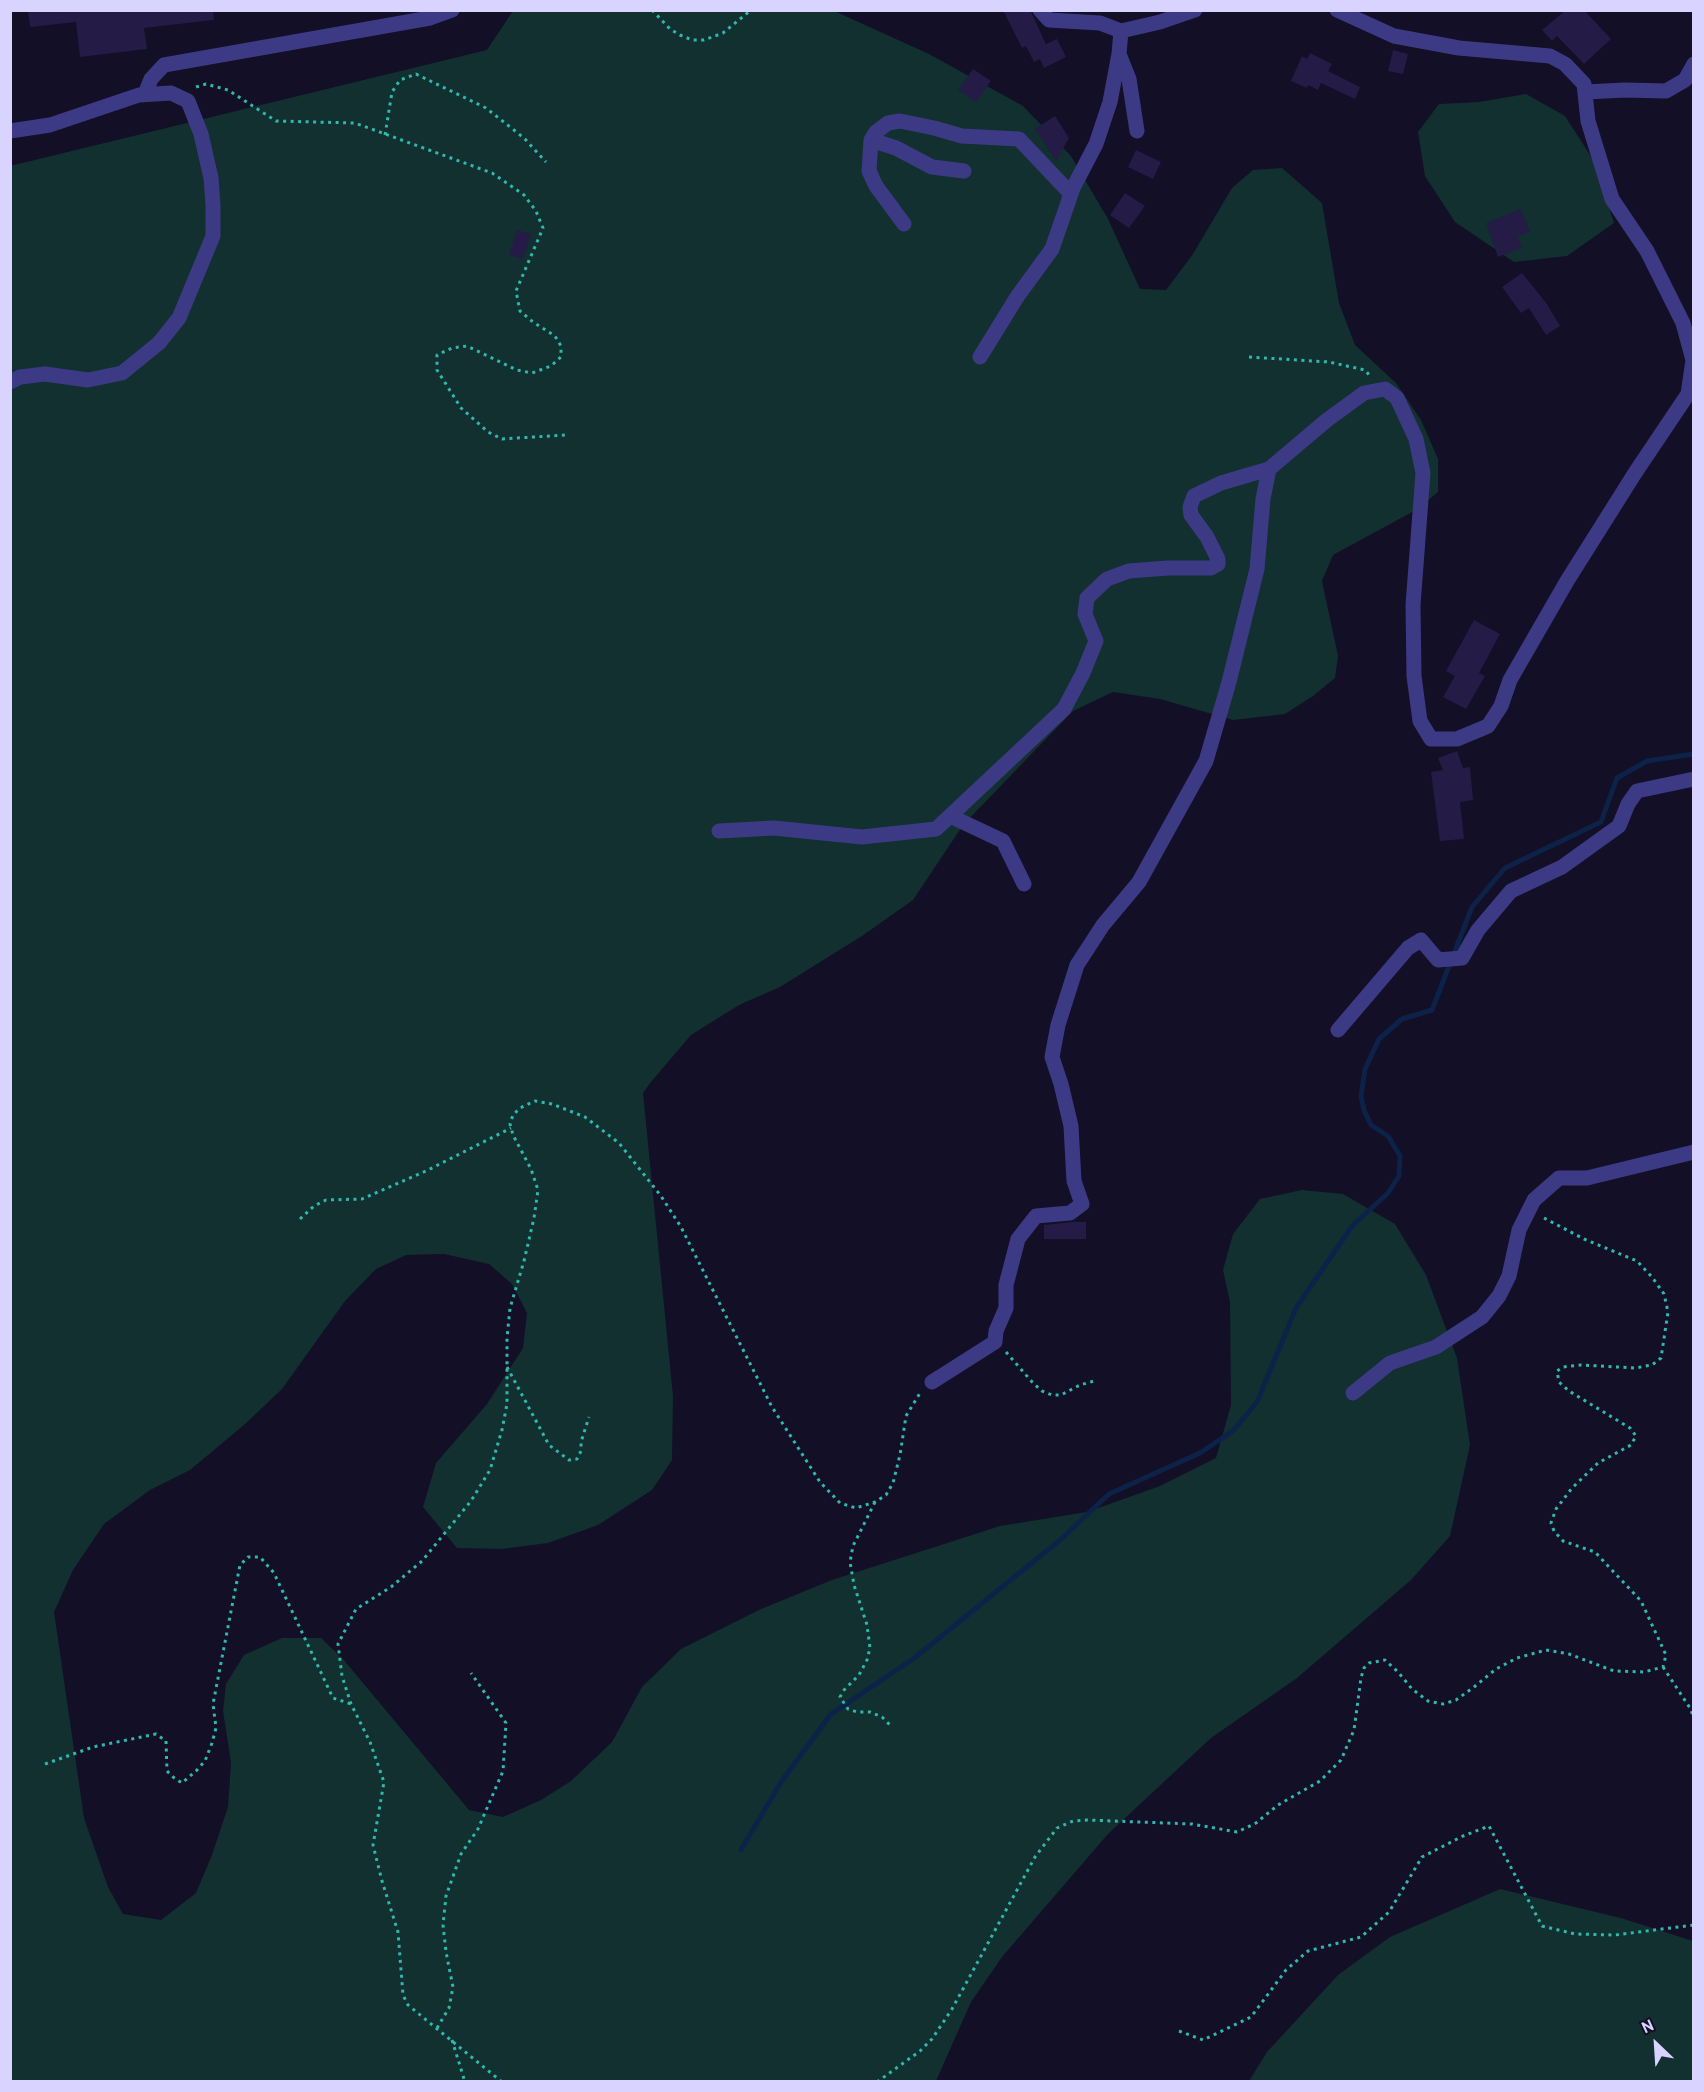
<!DOCTYPE html>
<style>
body{margin:0}
#map{position:relative;width:1704px;height:2092px;overflow:hidden;background:#130f26;font-family:Overpass,sans-serif}
canvas{display:block}
.frame{position:absolute;inset:0;border:12px solid #d9d4ff;pointer-events:none}
.north{position:absolute;left:1626px;top:2014px;width:60px;height:60px;-webkit-text-stroke:4px #130f26;paint-order:stroke;rotate:335deg;font-size:16px;font-weight:700;line-height:24px;text-align:center;color:#d9d4ff}
.north::after{content:'';display:block;margin:auto;width:21px;height:27px;background:#d9d4ff;clip-path:polygon(50% 0,100% 100%,50% 72%,0 100%)}
</style>
<div id="map">
<canvas width="1704" height="2092"></canvas>
<div class="frame"></div>
<div class="north">N</div>
</div>
<script>
const ctx = document.querySelector('canvas').getContext('2d');
ctx.lineJoin = 'round';
function fill(path, color) {
  ctx.fillStyle = color;
  ctx.fill(path, 'evenodd');
}
function shape(rows) {
  const path = new Path2D();
  for (const r of rows) {
    path.moveTo(r[0], r[1]);
    for (let i = 2; i < r.length; i += 2) path.lineTo(r[i], r[i + 1]);
  }
  return path;
}
function stroke(path, color, width, dash) {
  ctx.strokeStyle = color;
  ctx.lineWidth = width;
  ctx.lineCap = dash ? 'butt' : 'round';
  ctx.setLineDash(dash || []);
  ctx.stroke(path);
}
fill(shape([
 [832,10,929,54,1023,106,1071,156,1108,219,1140,289,1166,290,1193,254,1232,188,1253,170,1282,168,1322,203,1339,303,1355,345,1396,383,1421,420,1438,459,1438,492,1416,510,1333,555,1322,581,1338,656,1335,678,1313,696,1285,714,1233,720,1160,699,1113,692,1073,711,963,825,913,900,862,936,780,987,739,1005,691,1035,651,1082,643,1093,673,1396,672,1460,652,1490,598,1525,548,1543,502,1549,457,1548,423,1507,436,1463,487,1404,523,1348,527,1313,512,1284,489,1264,444,1254,406,1255,376,1269,345,1301,282,1389,244,1425,190,1470,150,1490,104,1524,73,1570,54,1612,84,1818,108,1887,123,1914,161,1920,196,1893,212,1855,228,1807,231,1762,223,1711,226,1684,244,1655,282,1638,321,1638,343,1659,469,1810,503,1817,541,1800,571,1781,612,1742,642,1687,681,1649,761,1609,832,1580,1000,1526,1087,1512,1160,1486,1216,1458,1231,1405,1230,1302,1223,1270,1233,1234,1260,1199,1302,1190,1343,1194,1395,1224,1426,1275,1457,1358,1470,1445,1450,1536,1411,1580,1297,1678,1211,1738,1108,1834,1002,1957,971,2002,936,2081,11,2081,10,166,487,50,513,11],
 [1526,94,1565,116,1594,161,1614,223,1567,256,1514,262,1455,222,1425,176,1418,132,1439,104,1479,102],
 [1500,1889,1621,1918,1693,1941,1693,2081,1249,2081,1267,2052,1338,1975,1390,1937]
]), '#12302f');
stroke(shape([
 [741,1850,781,1782,831,1714,913,1659,1059,1541,1109,1494,1200,1453,1233,1431,1257,1402,1296,1308,1352,1226,1388,1193,1399,1176,1400,1156,1388,1136,1371,1125,1364,1110,1361,1096,1365,1069,1379,1039,1402,1019,1432,1010,1472,907,1505,868,1601,822,1617,778,1647,761,1694,754]
]), '#0c2248', 5);
fill(shape([
 [28,10,213,10,214,20,144,28,147,49,80,57,76,22,30,27],
 [1003,10,1030,10,1046,44,1057,39,1066,57,1044,68,1040,59,1034,62,1026,46,1022,48],
 [1566,10,1584,10,1611,39,1584,64,1557,36,1552,41,1542,30],
 [1393,50,1408,54,1403,74,1388,71],
 [1310,53,1332,64,1328,71,1360,87,1355,99,1321,83,1318,90,1308,85,1307,88,1291,81,1302,56,1307,59],
 [973,69,991,81,976,102,958,90],
 [1055,116,1069,138,1056,161,1035,129],
 [1136,150,1161,162,1153,179,1128,167],
 [1125,193,1145,206,1129,228,1110,215],
 [1521,209,1530,232,1518,236,1522,248,1498,257,1486,223],
 [517,230,531,234,523,259,509,255],
 [1522,273,1547,304,1560,326,1546,335,1529,308,1521,313,1502,287],
 [1474,620,1500,634,1479,673,1485,676,1466,709,1443,697,1455,676,1446,671],
 [1457,751,1463,768,1470,767,1473,800,1460,802,1464,839,1440,841,1431,772,1443,770,1438,758],
 [1073,1222,1086,1222,1086,1239,1044,1239,1044,1225]
]), '#241b47');
stroke(shape([
 [652,10,670,29,680,35,692,40,704,40,723,33,751,10],
 [196,87,206,84,228,90,276,121,355,123,492,173,524,195,536,211,543,228,516,291,520,311,533,322,555,336,561,346,561,357,551,366,532,373,517,370,467,346,452,348,437,355,437,370,461,408,488,432,502,439,565,435],
 [385,135,392,92,400,80,416,74,486,108,524,138,546,162],
 [1249,357,1329,362,1365,370,1370,376],
 [300,1219,314,1206,326,1200,362,1199,428,1170,511,1128],
 [1006,1352,1033,1383,1042,1391,1052,1395,1061,1395,1080,1385,1094,1381],
 [507,1367,549,1445,569,1460,577,1459,581,1451,581,1442,589,1417],
 [875,1502,853,1546,850,1562,854,1585,867,1625,870,1648,867,1660,859,1675,844,1690,840,1697,848,1709,857,1712,870,1712,882,1717,891,1726],
 [1663,1667,1690,1708,1694,1718],
 [45,1764,93,1747,156,1734,166,1741,167,1771,173,1777,182,1783,197,1770,205,1761,212,1743,216,1728,213,1704,240,1565,248,1557,260,1557,274,1573,333,1698,351,1704],
 [437,2028,449,2008,453,1987,446,1952,443,1925,446,1896,461,1854,478,1829,503,1771,506,1723,471,1673],
 [1179,2031,1203,2040,1251,2017,1286,1970,1308,1951,1361,1937,1389,1912,1422,1857,1463,1836,1489,1826,1542,1926,1575,1934,1615,1935,1694,1925],
 [452,2040,465,2082],
 [502,2082,408,2005,403,1995,398,1932,382,1881,373,1845,384,1782,370,1742,351,1704,342,1676,338,1644,356,1609,391,1587,422,1561,471,1501,490,1470,502,1430,507,1404,507,1338,510,1308,524,1261,534,1218,538,1190,531,1169,513,1135,510,1124,513,1115,520,1108,535,1101,552,1104,585,1117,619,1143,661,1196,681,1227,772,1407,820,1482,840,1503,856,1508,875,1502,886,1495,893,1483,900,1455,906,1416,920,1393],
 [877,2082,920,2051,932,2039,952,2009,1035,1857,1057,1828,1073,1821,1087,1820,1192,1824,1237,1832,1256,1823,1278,1805,1320,1781,1341,1760,1354,1730,1361,1678,1364,1668,1369,1663,1385,1660,1398,1672,1412,1689,1428,1701,1443,1704,1456,1700,1474,1687,1496,1669,1517,1658,1546,1650,1569,1654,1614,1671,1644,1672,1663,1667,1666,1655,1641,1601,1595,1552,1563,1541,1554,1531,1551,1523,1556,1509,1572,1488,1598,1463,1631,1445,1636,1436,1630,1428,1569,1391,1559,1382,1557,1371,1563,1367,1581,1365,1635,1368,1652,1365,1661,1358,1668,1312,1664,1294,1652,1277,1637,1261,1584,1239,1544,1218]
]), '#2fb8b0', 3, [3, 4.5]);
stroke(shape([
 [1040,10,1049,20,1100,23,1121,31,1160,22,1195,10],
 [1119,54,1129,79,1137,131],
 [1585,92,1625,90,1666,91,1685,80,1694,64],
 [145,94,151,79,164,65,430,18,452,10],
 [10,131,50,125,139,95,171,93,188,101,201,134,211,178,213,205,213,236,179,318,159,343,122,373,88,380,45,374,20,377,10,382],
 [871,140,896,148,932,167,964,171],
 [904,224,876,186,869,171,871,140,876,132,888,123,900,121,934,128,962,136,1019,139,1071,194],
 [980,357,1017,297,1052,249,1073,188,1096,144,1110,102,1119,54,1121,31],
 [950,816,1003,841,1024,884],
 [719,831,774,828,862,837,936,829,1064,709,1083,673,1096,641,1085,614,1087,598,1107,579,1129,571,1168,568,1211,568,1218,564,1218,559,1207,537,1191,515,1190,507,1194,496,1221,483,1269,469,1327,420,1364,393,1385,389,1397,398,1416,439,1423,473,1413,605,1414,676,1420,721,1431,739,1457,739,1488,726,1501,706,1510,680,1567,581,1635,473,1688,394,1693,360,1683,323,1647,251,1612,199,1588,121,1584,84,1565,64,1550,56,1459,48,1394,36,1337,10],
 [1338,1030,1408,948,1421,940,1438,960,1462,958,1478,930,1511,891,1562,867,1619,826,1628,804,1637,791,1694,779],
 [932,1382,995,1342,996,1331,1006,1308,1006,1285,1018,1239,1036,1216,1070,1213,1082,1204,1074,1181,1071,1126,1061,1084,1052,1057,1058,1025,1077,965,1103,925,1139,882,1206,761,1229,682,1257,569,1263,499,1269,469],
 [1353,1393,1390,1363,1436,1347,1482,1317,1499,1296,1509,1276,1519,1230,1534,1200,1559,1178,1587,1178,1694,1152]
]), '#3d3a85', 15);
</script>
